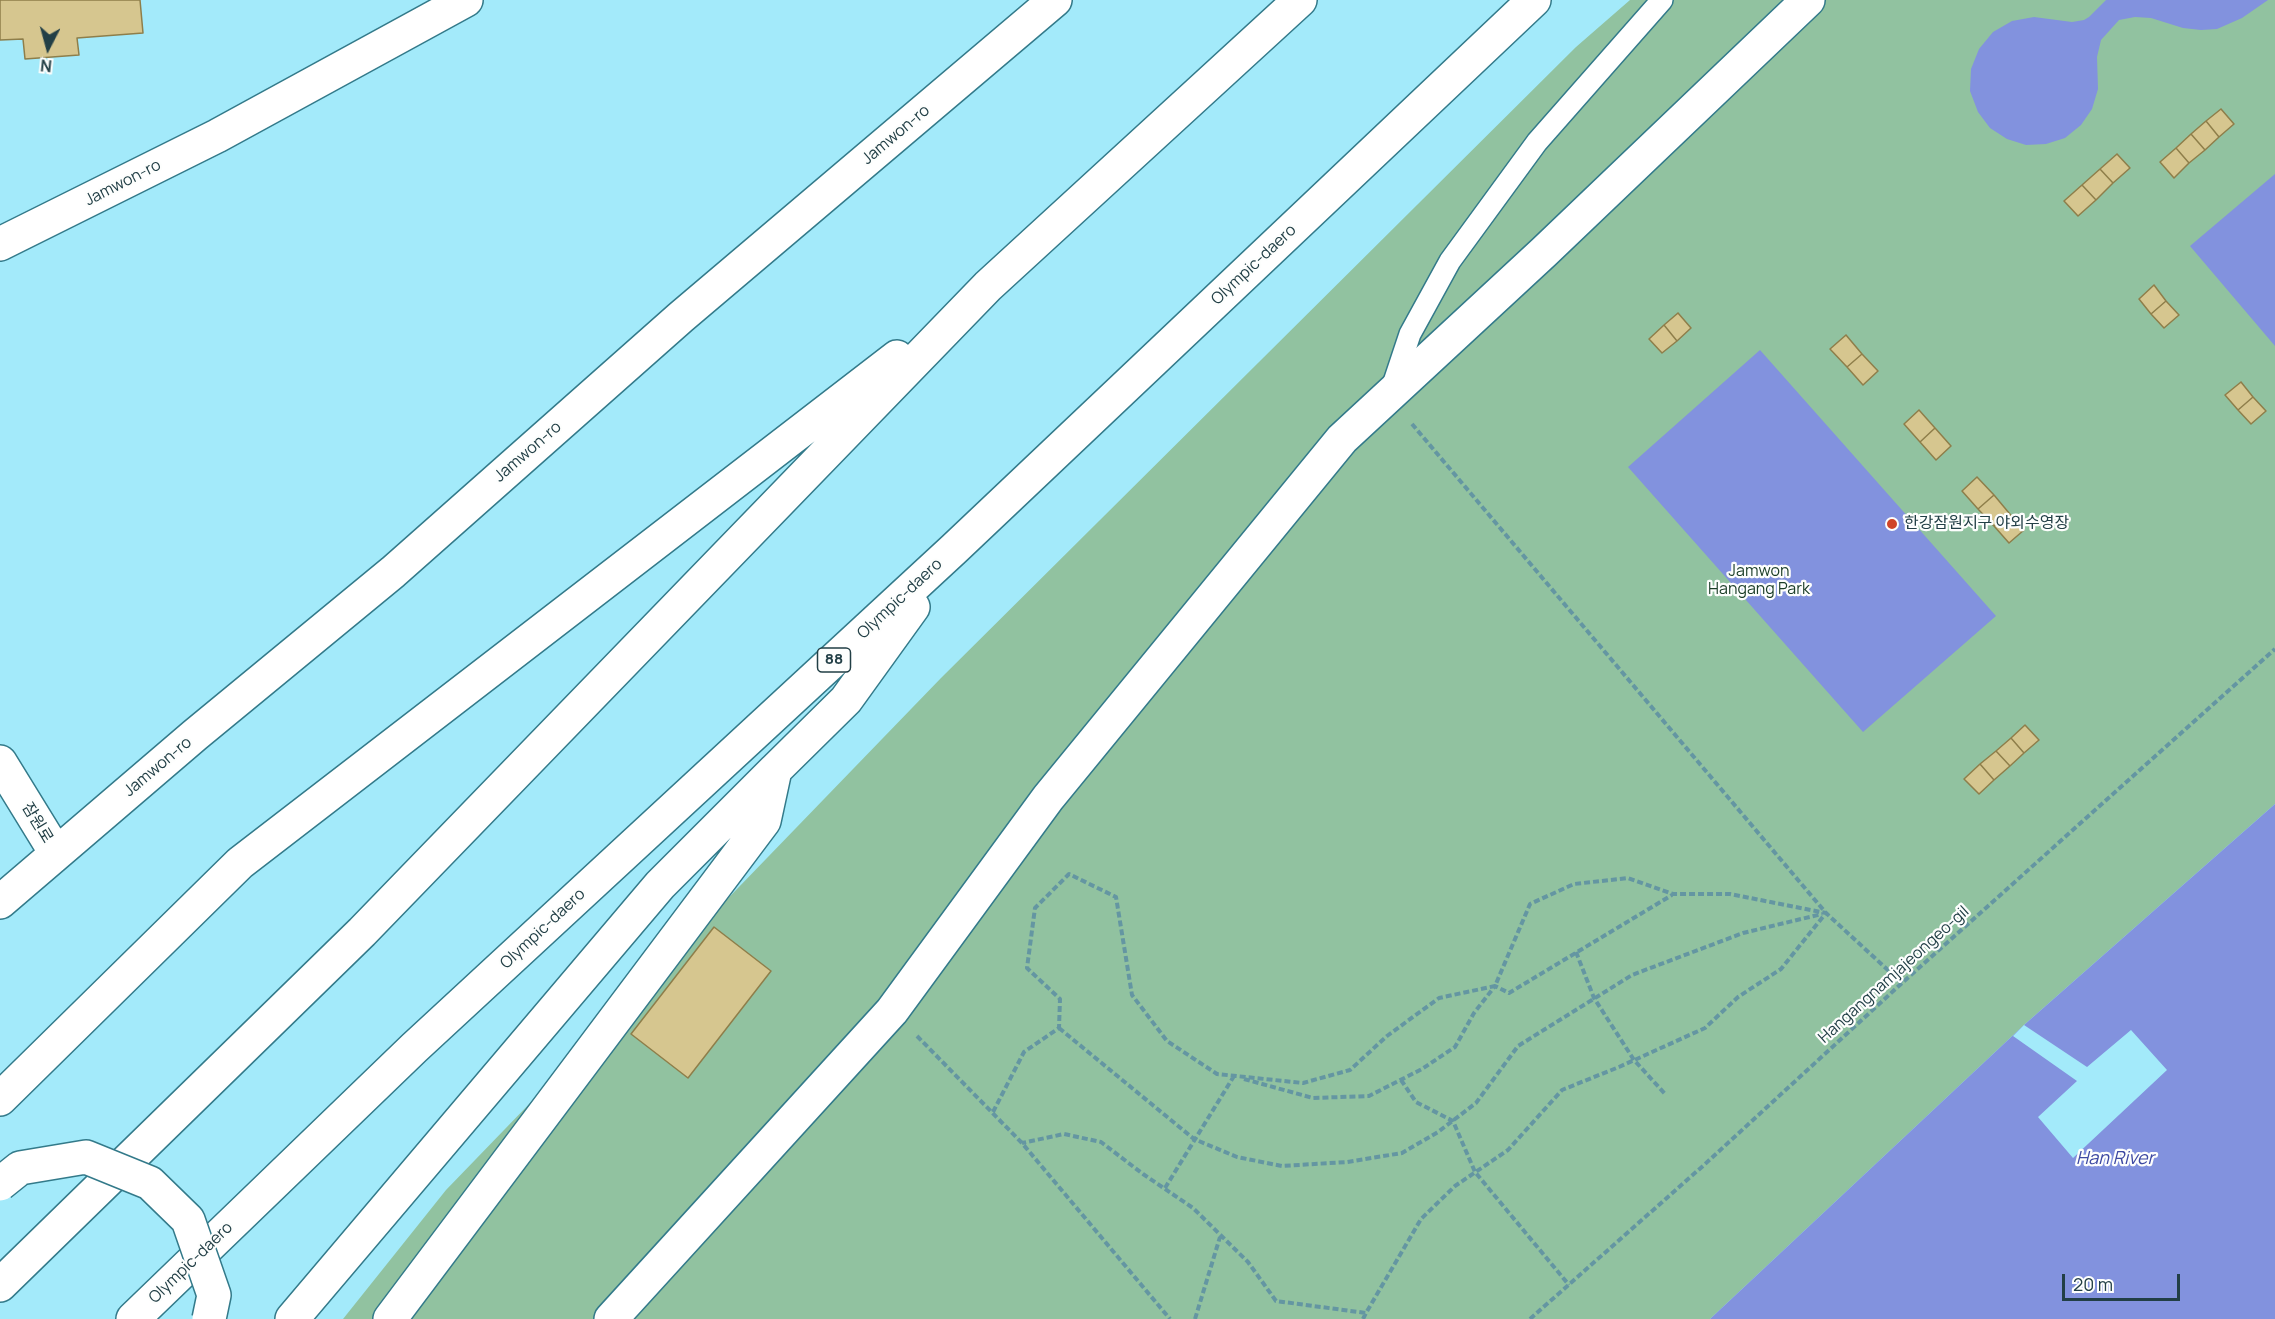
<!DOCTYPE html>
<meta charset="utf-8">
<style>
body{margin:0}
#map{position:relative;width:2275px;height:1319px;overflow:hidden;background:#a3eafa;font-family:Manrope,sans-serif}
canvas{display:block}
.north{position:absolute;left:18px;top:18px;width:60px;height:60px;-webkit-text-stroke:4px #fdfefd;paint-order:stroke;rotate:186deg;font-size:16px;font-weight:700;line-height:24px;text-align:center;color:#223f46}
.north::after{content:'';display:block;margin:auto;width:21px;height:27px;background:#223f46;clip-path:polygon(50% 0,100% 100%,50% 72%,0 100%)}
.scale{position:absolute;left:2062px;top:1274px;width:118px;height:27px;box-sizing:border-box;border:3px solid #223f46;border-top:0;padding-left:8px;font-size:18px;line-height:21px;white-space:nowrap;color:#223f46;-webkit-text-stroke:4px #fdfefd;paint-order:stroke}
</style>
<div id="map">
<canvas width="2275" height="1319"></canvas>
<div class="north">N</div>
<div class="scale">20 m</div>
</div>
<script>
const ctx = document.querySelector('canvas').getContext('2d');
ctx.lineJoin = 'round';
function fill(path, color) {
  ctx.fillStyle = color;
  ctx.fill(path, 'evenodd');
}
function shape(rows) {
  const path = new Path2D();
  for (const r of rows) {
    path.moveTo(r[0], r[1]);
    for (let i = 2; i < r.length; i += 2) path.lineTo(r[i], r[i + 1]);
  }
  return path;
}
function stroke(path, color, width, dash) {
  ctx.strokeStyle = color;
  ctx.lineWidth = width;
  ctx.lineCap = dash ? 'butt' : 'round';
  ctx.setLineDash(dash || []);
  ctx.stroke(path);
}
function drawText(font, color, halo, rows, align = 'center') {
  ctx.font = font + ' Manrope,"Noto Sans KR",sans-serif';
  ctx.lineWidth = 4.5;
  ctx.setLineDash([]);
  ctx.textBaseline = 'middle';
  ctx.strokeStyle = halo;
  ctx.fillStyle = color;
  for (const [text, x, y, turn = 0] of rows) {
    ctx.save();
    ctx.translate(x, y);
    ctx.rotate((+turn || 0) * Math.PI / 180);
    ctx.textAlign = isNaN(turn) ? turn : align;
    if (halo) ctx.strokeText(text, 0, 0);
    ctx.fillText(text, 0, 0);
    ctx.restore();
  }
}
fill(shape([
 [1630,0,2275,0,2275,804,2024,1025,1710,1319,343,1319,446,1190,941,678,1576,47]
]), '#91c2a0');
fill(shape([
 [2106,0,2268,0,2242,18,2217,29,2201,30,2183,28,2151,18,2135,17,2119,20,2101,40,2097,57,2098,89,2092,109,2081,125,2065,138,2046,144,2026,145,2007,139,1990,128,1978,112,1970,91,1971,69,1979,49,1993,32,2012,21,2034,17,2072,22,2084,20,2089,17],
 [2275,174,2275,346,2190,246],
 [1760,350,1996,616,1863,732,1628,467],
 [2275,804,2275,1319,1710,1319,2024,1025]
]), '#8292de');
fill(shape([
 [2024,1025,2087,1067,2131,1030,2167,1070,2073,1158,2038,1117,2077,1081,2013,1036]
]), '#a3eafa');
const building = shape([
 [0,0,140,0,143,33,77,38,79,55,25,59,23,39,0,40,0,0],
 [2221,109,2234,124,2219,137,2206,121,2221,109],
 [2206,121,2219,137,2205,150,2191,134,2206,121],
 [2191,134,2205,150,2189,163,2176,148,2191,134],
 [2176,148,2189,163,2174,178,2160,162,2176,148],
 [2117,154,2130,168,2113,183,2100,169,2117,154],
 [2100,169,2113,183,2096,200,2082,185,2100,169],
 [2082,185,2096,200,2078,216,2064,201,2082,185],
 [2154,285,2166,301,2151,314,2139,299,2154,285],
 [2166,301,2179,315,2164,328,2151,314,2166,301],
 [1678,313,1691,328,1677,341,1664,325,1678,313],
 [1664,325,1677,341,1662,353,1649,339,1664,325],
 [1846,335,1862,354,1847,367,1830,349,1846,335],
 [1862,354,1878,371,1863,385,1847,367,1862,354],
 [2241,382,2253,397,2238,410,2225,395,2241,382],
 [2253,397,2266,411,2251,424,2238,410,2253,397],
 [1919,410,1935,428,1920,442,1904,424,1919,410],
 [1935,428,1951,446,1936,460,1920,442,1935,428],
 [1977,477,1994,495,1978,509,1962,491,1977,477],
 [1994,495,2009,513,1994,526,1978,509,1994,495],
 [2009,513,2024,530,2009,543,1994,526,2009,513],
 [2025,725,2039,740,2024,753,2011,738,2025,725],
 [2011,738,2024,753,2010,766,1996,751,2011,738],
 [1996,751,2010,766,1994,780,1980,764,1996,751],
 [1980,764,1994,780,1979,794,1964,779,1980,764],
 [714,927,771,971,688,1078,631,1034,714,927]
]);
fill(building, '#d6c68f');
stroke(building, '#8e7e4a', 1.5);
const lane = shape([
 [1392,388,1410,334,1450,261,1537,142,1662,0]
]);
const street = shape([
 [0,762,56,853],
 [0,902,195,735,393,572,681,317,1055,0],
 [611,1319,892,1011,1048,798,1342,439,1544,252,1808,0]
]);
const secondary = shape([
 [0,244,217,136,466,0]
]);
const highway = shape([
 [0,1099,240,863,897,357],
 [0,1285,362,932,988,286,1300,0],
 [133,1319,414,1048,954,549,1534,0],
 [292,1319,660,885,775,770],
 [390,1319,764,821,775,770,846,700,913,607]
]);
stroke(lane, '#337a8a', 24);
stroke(street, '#337a8a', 36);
stroke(secondary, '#337a8a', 36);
stroke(highway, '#337a8a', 36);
stroke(shape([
 [1412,424,1826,913,1902,983],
 [1576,952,1594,998,1634,1060,1666,1095],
 [1059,1028,1194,1139,1237,1157,1282,1166,1347,1162,1402,1153,1438,1132,1476,1103,1518,1046,1632,975,1743,933,1822,914],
 [917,1036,1022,1143,1170,1319],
 [1244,1079,1313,1098,1369,1096,1422,1069,1455,1047,1474,1013,1495,986,1509,993,1672,895],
 [1401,1080,1416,1102,1453,1121,1475,1172,1569,1285],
 [993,1112,1024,1052,1059,1028,1060,999,1027,968,1035,908,1069,874,1116,897,1132,995,1167,1041,1217,1074,1303,1083,1350,1070,1387,1036,1439,998,1495,986,1530,904,1574,884,1628,878,1673,894,1730,894,1826,913,1781,969,1738,997,1705,1028,1619,1067,1562,1090,1508,1150,1455,1186,1421,1219,1366,1313,1276,1301,1248,1262,1193,1208,1143,1174,1101,1142,1064,1134,1022,1143],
 [1165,1188,1234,1076],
 [1195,1319,1220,1237],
 [1363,1319,1366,1313],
 [1530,1319,1704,1165,1902,983,2275,649]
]), '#6496a2', 4, [6, 3]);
stroke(lane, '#fff', 21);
stroke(street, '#fff', 33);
stroke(secondary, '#fff', 33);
stroke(highway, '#fff', 33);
const highwayBridge = shape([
 [0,1184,20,1168,86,1157,150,1183,188,1220,214,1295,209,1319]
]);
stroke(highwayBridge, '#337a8a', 36, []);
stroke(highwayBridge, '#fff', 33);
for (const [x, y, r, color] of [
 [1892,524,6,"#d04527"]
]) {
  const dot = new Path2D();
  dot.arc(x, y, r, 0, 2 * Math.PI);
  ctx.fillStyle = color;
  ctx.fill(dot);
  stroke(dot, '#fdfefd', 2);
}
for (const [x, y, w] of [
 [834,660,33]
]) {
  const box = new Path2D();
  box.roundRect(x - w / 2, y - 12, w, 24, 4.5);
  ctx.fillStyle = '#fdfefd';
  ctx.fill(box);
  stroke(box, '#223f46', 1.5);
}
drawText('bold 15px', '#223f46', null, [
 ["88",834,660]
]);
drawText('16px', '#223f46', '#fdfefd', [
 ["Jamwon-ro",896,135,-40],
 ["Jamwon-ro",123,183,-27],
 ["Olympic-daero",1254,265,-43],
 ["Jamwon-ro",528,452,-41],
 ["Olympic-daero",900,599,-43],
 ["Jamwon-ro",158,767,-40],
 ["잠원로",37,823,59],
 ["Olympic-daero",543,929,-43],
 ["Hangangnamjajeongeo-gil",1894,975,-42],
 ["Olympic-daero",191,1263,-44]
]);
drawText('16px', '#223f46', '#fdfefd', [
 ["한강잠원지구 야외수영장",1904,524]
], 'left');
drawText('16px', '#1a3d27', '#fdfefd', [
 ["Jamwon",1759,572],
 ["Hangang Park",1759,590]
]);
drawText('italic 18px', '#3d49a2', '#fdfefd', [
 ["Han River",2115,1159]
]);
</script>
